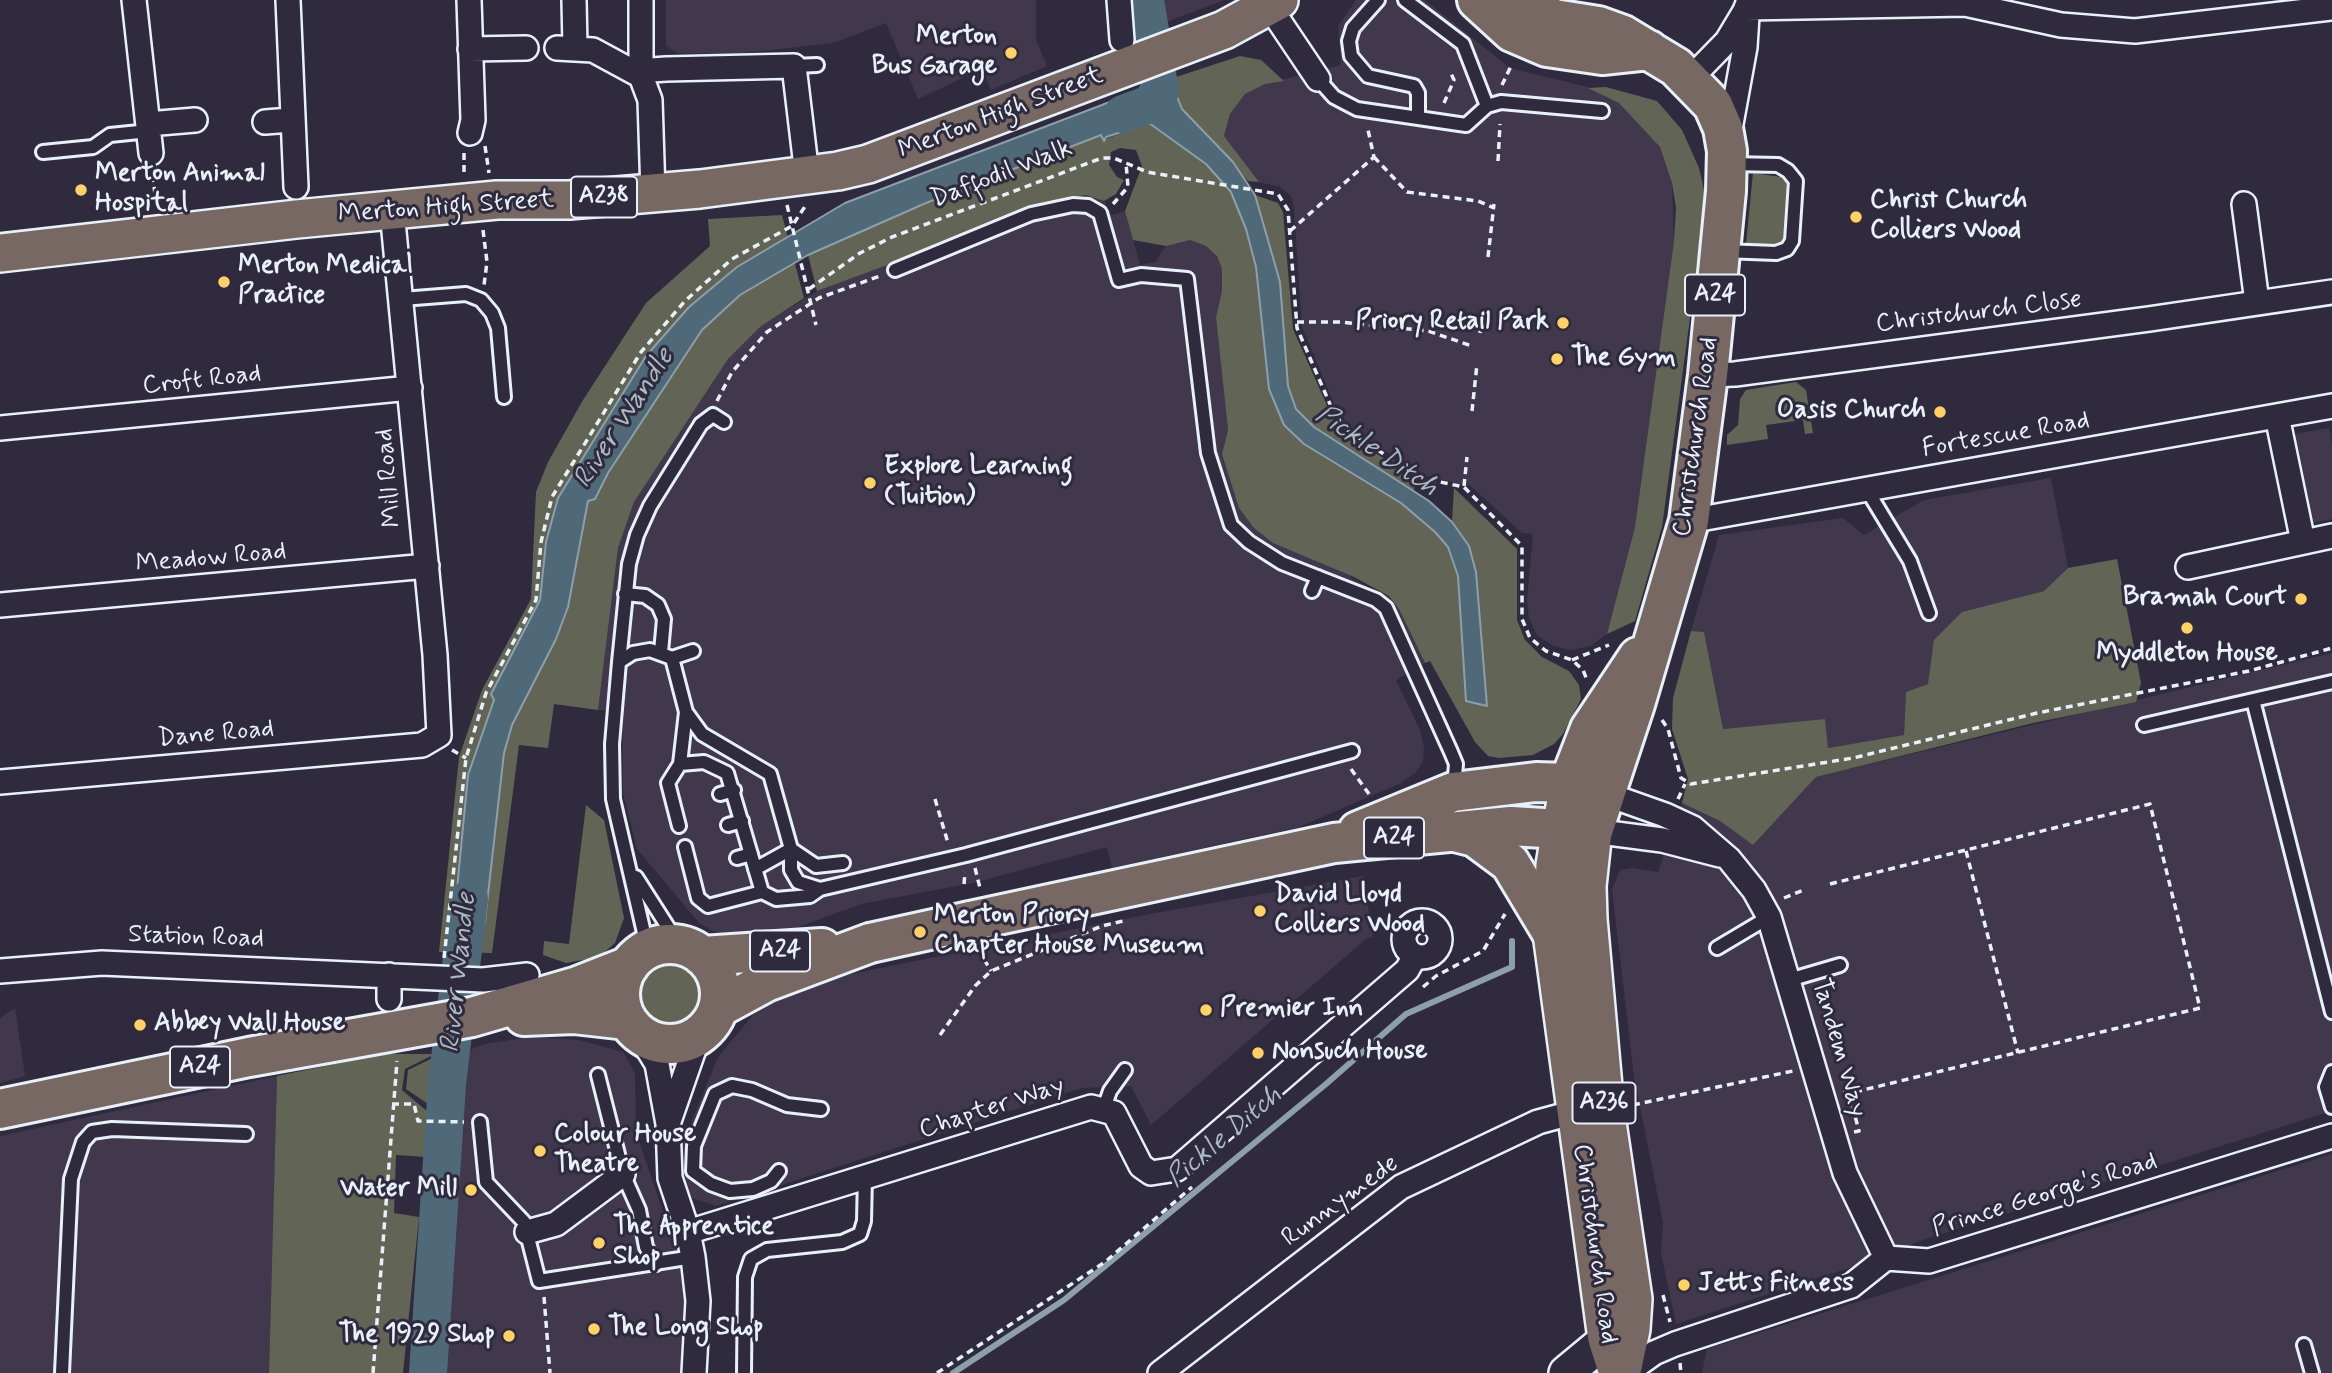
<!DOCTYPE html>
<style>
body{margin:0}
canvas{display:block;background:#2f2a3d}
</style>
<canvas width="2332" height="1373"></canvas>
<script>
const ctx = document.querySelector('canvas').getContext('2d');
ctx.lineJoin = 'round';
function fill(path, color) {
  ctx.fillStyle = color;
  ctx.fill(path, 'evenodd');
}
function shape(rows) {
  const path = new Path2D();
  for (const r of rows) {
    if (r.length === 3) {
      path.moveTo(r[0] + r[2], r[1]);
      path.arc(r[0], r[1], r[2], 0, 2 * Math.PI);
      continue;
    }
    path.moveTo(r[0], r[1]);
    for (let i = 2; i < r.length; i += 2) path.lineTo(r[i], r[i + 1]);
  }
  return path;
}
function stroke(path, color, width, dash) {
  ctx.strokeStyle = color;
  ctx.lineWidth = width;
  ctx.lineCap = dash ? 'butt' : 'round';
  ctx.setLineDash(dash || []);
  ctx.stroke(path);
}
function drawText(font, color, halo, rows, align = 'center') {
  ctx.font = font + ' Mynerve,sans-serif';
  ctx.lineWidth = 6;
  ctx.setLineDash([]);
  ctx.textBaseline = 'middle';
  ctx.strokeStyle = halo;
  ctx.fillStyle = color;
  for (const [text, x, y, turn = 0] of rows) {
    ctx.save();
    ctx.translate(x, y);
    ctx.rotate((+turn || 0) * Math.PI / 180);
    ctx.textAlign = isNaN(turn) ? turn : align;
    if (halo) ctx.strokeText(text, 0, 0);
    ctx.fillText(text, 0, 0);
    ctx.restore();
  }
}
fill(shape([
 [666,0,1036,0,1036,40,1047,66,991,90,982,69,918,99,886,23,833,43,735,54,677,53,666,46],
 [1164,0,1224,0,1167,22],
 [1356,0,1425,0,1510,68,1588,87,1619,103,1661,147,1672,183,1674,241,1635,527,1607,634,1590,646,1571,650,1553,646,1537,635,1529,618,1527,600,1533,534,1522,533,1471,486,1423,476,1342,423,1302,327,1294,209,1291,196,1280,187,1259,182,1224,136,1230,114,1245,94,1265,84,1341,65,1338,26],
 [1085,195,1104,201,1112,215,1125,211,1140,265,1155,262,1166,246,1177,241,1190,240,1206,246,1217,256,1222,269,1222,291,1216,317,1228,430,1222,454,1354,580,1389,596,1399,609,1425,663,1396,680,1420,730,1424,748,1423,761,1416,772,1401,783,1299,827,1112,868,1107,847,973,883,861,904,777,935,741,937,718,933,700,924,637,849,623,793,622,710,598,710,618,548,634,502,728,359,760,327,817,291,966,236,1028,207],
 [2329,428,2332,445,2332,519,2308,524,2289,435],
 [2051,478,2068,568,2044,591,1962,612,1928,684,1906,692,1904,735,1828,748,1825,719,1723,729,1704,632,1691,631,1719,535,1843,518,1864,535,1924,500],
 [2332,653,2332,1111,1923,1240,1855,1266,1676,1324,1661,1253,1663,1223,1634,1076,1612,890,1620,870,1633,868,1658,872,1682,803,1720,821,1753,845,1816,777],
 [1363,876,1373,937,1367,938,1151,1125,1131,1086,1082,1088,716,1206,693,1198,685,1184,682,1145,718,1057,753,1015,787,994,826,979,1139,916],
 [15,1008,25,1076,0,1083,0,1018],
 [530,1037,579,1040,623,1052,635,1073,636,1132,682,1268,686,1315,682,1373,440,1373,456,1055,485,1044],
 [277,1076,269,1373,0,1373,0,1136],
 [2332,1154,2332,1373,1702,1373,1707,1349]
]), '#41384d');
fill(shape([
 [1240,56,1261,60,1284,81,1265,84,1245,94,1230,114,1224,136,1259,182,1248,181,1182,109,1170,79],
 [1606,87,1657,101,1682,130,1699,168,1706,198,1662,527,1635,621,1607,634,1635,527,1674,241,1676,208,1672,183,1660,147,1619,103,1588,88],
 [1149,123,1206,164,1231,192,1255,195,1278,203,1283,212,1293,329,1337,428,1420,482,1402,503,1435,532,1448,547,1458,576,1469,546,1452,522,1454,488,1517,549,1517,620,1525,640,1542,657,1569,671,1579,685,1581,699,1563,734,1554,744,1533,755,1499,758,1488,756,1475,742,1430,661,1425,663,1399,609,1389,596,1354,577,1273,543,1254,528,1239,508,1222,454,1228,430,1216,317,1222,291,1222,269,1217,256,1206,246,1190,240,1166,246,1133,240,1125,211,1142,166,1136,150,1120,148,1111,152,1109,165,1117,177,1124,180,1116,194,1104,201,1085,195,1028,207,966,236,817,291,808,255,926,203,1101,135,1103,140],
 [1753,173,1781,177,1789,182,1786,238,1776,246,1746,244],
 [782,215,804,298,760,327,728,359,634,502,618,548,598,710,554,704,548,748,519,745,492,953,439,952,459,757,482,690,531,599,536,492,548,462,583,400,646,303,710,246,708,219],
 [1796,382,1806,390,1813,433,1805,434,1803,420,1766,425,1768,439,1727,445,1727,435,1738,425,1740,399,1746,390],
 [2117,559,2141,683,2136,702,2033,723,1816,777,1753,845,1720,821,1682,803,1688,779,1672,729,1673,698,1691,631,1704,632,1723,729,1825,719,1828,748,1904,735,1906,692,1928,684,1934,640,1962,612,2044,591,2068,568],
 [586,805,604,820,624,918,615,943,599,957,566,963,543,955,544,941,569,944],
 [668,993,34],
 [383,1054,435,1054,405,1069,402,1090,429,1113,426,1157,396,1155,394,1213,419,1217,403,1373,269,1373,277,1076],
 [441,1054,434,1108,406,1089,408,1070]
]), '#626456');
const water = shape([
 [1170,79,1182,109,1233,162,1255,195,1280,282,1288,386,1296,409,1314,427,1429,501,1452,522,1469,546,1476,572,1487,706,1466,701,1458,576,1448,547,1435,532,1401,503,1304,444,1284,425,1269,389,1256,267,1246,229,1231,192,1206,164,1149,123,1106,137,1104,141,1101,135,926,203,808,255,740,295,702,330,608,473,595,499,588,501,568,607,556,639,512,725,504,753,485,921,475,952,451,952,468,775,494,700,491,694,540,600,546,542,558,498,646,356,689,307,737,267,845,203,1170,79]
]);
fill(water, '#506978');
stroke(water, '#8d9fab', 2);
stroke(shape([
 [953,1373,1064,1300,1326,1084,1406,1014,1512,967,1512,941]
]), '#8d9fab', 6);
stroke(shape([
 [1123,114,1150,104,1160,91,1145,0],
 [428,1373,447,1084,469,899]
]), '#506978', 38);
const lane = shape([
 [1378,0,1353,28,1349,41,1351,56,1368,76,1414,86,1418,93,1418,118],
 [1405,0,1463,44,1487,106],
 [794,66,817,65],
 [1318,79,1334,97,1357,109,1466,125,1487,106,1501,102,1602,111],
 [43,152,93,147,110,135,149,131],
 [1723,251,1776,253,1787,249,1792,241,1796,181,1788,171,1778,165,1731,164],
 [895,270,1031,214,1073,205,1088,206,1100,213,1119,280,1141,275,1187,279,1208,453,1231,525,1249,542,1282,563,1376,600,1386,608,1451,752,1456,764,1454,788],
 [402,299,466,294,481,300,492,313,498,328,504,397],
 [1867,490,1910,561,1929,613],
 [1312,591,1318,577],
 [625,594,645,596,658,605,664,619,661,652],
 [672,658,693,651],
 [619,662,629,564,637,535,650,506,701,424,713,415,724,422],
 [2253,700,2332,1012],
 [2144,725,2332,682],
 [680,764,704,762,727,773,762,892,776,899,810,896,820,889],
 [720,794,734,790],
 [728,825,742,821],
 [679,826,668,783,680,764,686,712],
 [685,847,698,898,708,906,762,892],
 [791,849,816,866,843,863],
 [737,858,751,854],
 [755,869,791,849],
 [636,877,680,946],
 [1717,948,1769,917],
 [648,950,613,799,612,744,619,662,633,653,650,650,672,658,686,712,702,734,770,774,791,849,791,870,798,882,820,889,966,855,1352,751],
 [1789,980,1840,965],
 [2332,1072,2326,1087,2332,1107],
 [598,1075,623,1174,639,1210,646,1247,656,1264],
 [1104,1108,1110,1091,1125,1070],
 [480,1122,486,1182,524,1222,539,1281,693,1257],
 [779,1171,771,1181,753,1189,730,1191,711,1184,693,1171,694,1146,715,1094,732,1086,752,1090,787,1105,821,1109],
 [2304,1345,2312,1373],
 [62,1373,71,1179,83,1142,92,1132,112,1129,246,1134],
 [744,1373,745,1277,751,1259,767,1250,842,1242,860,1234,864,1221,865,1176]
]);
const street = shape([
 [134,0,151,153],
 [288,0,296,187],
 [469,0,473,120,470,133],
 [574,0,575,47],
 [641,0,641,76],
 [1119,0,1122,40],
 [1269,6,1318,79],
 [1746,8,1965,4,2061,25,2135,31,2332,8],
 [557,48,593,50,641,76,650,100,653,193],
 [470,49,526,48],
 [641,76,652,70,666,69,794,66,805,158],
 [1690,79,1727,41,1745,11],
 [265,122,291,120],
 [148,124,195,120],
 [1729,135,1745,47,1748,0],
 [2244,204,2257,302],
 [1708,375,1735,374,2149,319,2332,292],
 [2277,416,2303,542],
 [0,428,410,388],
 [1689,521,2332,406],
 [2188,567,2332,536],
 [0,605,427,566],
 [0,782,422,745,439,735,435,655,392,211],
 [1603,793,1665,815,1693,828,1729,859,1754,890,1769,917,1845,1173,1886,1258],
 [1593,831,1662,840,1720,855],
 [1422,939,18],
 [0,971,102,963,483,980,527,975],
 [389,999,389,975],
 [638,1033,657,1064,668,1124,670,1178,688,1232,693,1257,698,1301,694,1373],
 [668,1124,699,1035],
 [527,1232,556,1224,623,1174],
 [688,1232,1091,1107,1114,1113,1141,1166,1151,1173,1177,1169,1407,970,1415,956],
 [1160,1373,1401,1187,1538,1122,1575,1112],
 [1626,1373,1654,1353,1675,1344,1851,1286,1886,1258,1929,1261,2332,1136]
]);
const secondary = shape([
 [1566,1373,1607,1339]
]);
const primary = shape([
 [0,253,297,219,497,200,569,200,700,189,838,171,868,164,1224,30,1279,0],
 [1569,783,1555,865,1552,933,1607,1339,1618,1373],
 [1593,831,1587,886,1588,919,1605,1109,1633,1299,1631,1329,1622,1371]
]);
const highway = shape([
 [1477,0,1512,32,1547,47,1602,55,1649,50],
 [1569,783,1590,729,1638,657],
 [1358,831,1453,792,1536,782,1569,783,1603,793],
 [1455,832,1475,837,1510,863,1552,933],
 [970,921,1334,843,1511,826,1593,831,1635,704,1689,521,1708,375,1726,191,1727,151,1723,128,1713,105,1676,67,1623,35,1598,26,1554,19,1518,0],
 [670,994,50],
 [702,956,822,948],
 [718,1008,766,982,870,943],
 [524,1016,574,1014,627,1020],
 [0,1109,249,1057,472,1017,578,986,629,966]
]);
stroke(lane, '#e8f1f8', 18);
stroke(street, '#e8f1f8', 28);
stroke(secondary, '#e8f1f8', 38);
stroke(primary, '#e8f1f8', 42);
stroke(highway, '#e8f1f8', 44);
stroke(shape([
 [1502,85,1512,64],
 [1444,103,1454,80,1450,71],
 [485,146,489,173],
 [464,153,464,174],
 [1374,157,1407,192,1478,201,1494,208],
 [1498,161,1500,124],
 [153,175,156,206],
 [1113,204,1128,187,1126,163],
 [787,205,816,325],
 [483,230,487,262,484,285],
 [1290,231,1374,157,1368,130],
 [1488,257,1494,204],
 [809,289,860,253,892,237,1102,158,1114,158,1147,172,1278,194,1288,210,1297,328,1339,425,1421,478,1464,487,1522,546,1522,619,1530,638,1546,651,1572,660,1583,670,1587,680],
 [1297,322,1340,322,1428,331,1472,346],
 [1480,333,1483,312],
 [717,401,732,372,767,332,819,298,880,276],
 [1472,411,1477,364],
 [1464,486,1467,457],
 [1572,660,1609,645],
 [1662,720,1668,729,1681,778,1691,784,1853,758,2037,713,2249,671,2332,648],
 [452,750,466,758],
 [1351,769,1369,794],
 [935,799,948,843],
 [1678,799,1685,784],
 [1966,851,2018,1053],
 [975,868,980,888],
 [964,884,965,872],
 [1830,884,2150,804,2200,1008,1855,1092,1841,1090],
 [1784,898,1806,889],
 [978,949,991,971],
 [444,958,466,758,486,693,536,600,541,542,552,497,641,352,685,301,732,259,792,226,806,205],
 [1423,987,1436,976,1483,951,1505,914],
 [940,1035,975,986,991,971,1102,926,1123,921],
 [392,1104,414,1104,418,1121,464,1122],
 [1633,1105,1793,1071],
 [1854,1132,1859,1131,1851,1101,1855,1092],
 [1663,1295,1670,1322],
 [544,1297,550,1373],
 [1680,1363,1681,1373],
 [373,1373,397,1061],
 [937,1373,1105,1262,1192,1187]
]), '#e8f1f8', 3.5, [7, 5]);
stroke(lane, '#2f2a3d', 12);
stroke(street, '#2f2a3d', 23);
stroke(secondary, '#2f2a3d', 33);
stroke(primary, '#776864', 37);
stroke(highway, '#776864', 38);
const highwayBridge = shape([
 [870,943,970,921]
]);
stroke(highwayBridge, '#e8f1f8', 44, []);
stroke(highwayBridge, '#776864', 38);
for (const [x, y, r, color] of [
 [1011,53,7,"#ffd166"],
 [81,190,7,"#ffd166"],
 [1856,217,7,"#ffd166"],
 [224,282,7,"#ffd166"],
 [1563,323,7,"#ffd166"],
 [1557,359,7,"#ffd166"],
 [1940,412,7,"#ffd166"],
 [870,483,7,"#ffd166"],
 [2301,599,7,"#ffd166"],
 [2187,628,7,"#ffd166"],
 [1260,911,7,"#ffd166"],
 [920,932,7,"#ffd166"],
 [1206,1010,7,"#ffd166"],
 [140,1025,7,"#ffd166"],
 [1258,1053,7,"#ffd166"],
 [540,1151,7,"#ffd166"],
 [471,1190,7,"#ffd166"],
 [599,1243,7,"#ffd166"],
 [1684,1285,7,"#ffd166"],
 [594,1329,7,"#ffd166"],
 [509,1336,7,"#ffd166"]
]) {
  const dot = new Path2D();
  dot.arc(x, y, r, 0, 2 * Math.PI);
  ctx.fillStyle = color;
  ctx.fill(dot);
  stroke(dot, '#2f2a3d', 2.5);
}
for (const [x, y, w] of [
 [604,197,66],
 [1715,295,60],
 [1394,838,60],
 [780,951,60],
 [200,1067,60],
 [1604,1103,63]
]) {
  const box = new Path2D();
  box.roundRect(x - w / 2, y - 20.5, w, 41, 5);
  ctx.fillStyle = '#2f2a3d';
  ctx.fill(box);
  stroke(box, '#e8f1f8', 2);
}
drawText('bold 24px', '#e8f1f8', null, [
 ["A238",604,197],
 ["A24",1715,295],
 ["A24",1394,838],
 ["A24",780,951],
 ["A24",200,1067],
 ["A236",1604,1103]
]);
drawText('bold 26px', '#e8f1f8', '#2f2a3d', [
 ["Merton",997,38,"right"],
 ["Bus Garage",997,68,"right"],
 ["Merton Animal",95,175],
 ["Hospital",95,205],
 ["Christ Church",1870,202],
 ["Colliers Wood",1870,232],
 ["Merton Medical",238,267],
 ["Practice",238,297],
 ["Priory Retail Park",1549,323,"right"],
 ["The Gym",1571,359],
 ["Oasis Church",1926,412,"right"],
 ["Explore Learning",884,468],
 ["(Tuition)",884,498],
 ["Bramah Court",2287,599,"right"],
 ["Myddleton House",2187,655,"center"],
 ["David Lloyd",1274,896],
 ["Colliers Wood",1274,926],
 ["Merton Priory",934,917],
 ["Chapter House Museum",934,947],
 ["Premier Inn",1220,1010],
 ["Abbey Wall House",154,1025],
 ["Nonsuch House",1272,1053],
 ["Colour House",554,1136],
 ["Theatre",554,1166],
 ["Water Mill",457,1190,"right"],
 ["The Apprentice",613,1228],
 ["Shop",613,1258],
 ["Jetts Fitness",1698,1285],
 ["The Long Shop",608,1329],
 ["The 1929 Shop",495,1336,"right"]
], 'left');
drawText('26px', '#e8f1f8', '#2f2a3d', [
 ["Merton High Street",1001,114,-21],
 ["Daffodil Walk",1002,175,-21],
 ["Merton High Street",446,208,-4],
 ["Christchurch Close",1979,313,-7],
 ["Croft Road",202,381,-6],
 ["Fortescue Road",2006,436,-10],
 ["Christchurch Road",1697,437,-82],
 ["Mill Road",390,478,-95],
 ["Meadow Road",211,559,-5],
 ["Dane Road",216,735,-5],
 ["Station Road",196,938,2],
 ["Tandem Way",1838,1048,74],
 ["Chapter Way",992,1109,-18],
 ["Prince George's Road",2045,1196,-17],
 ["Runnymede",1341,1202,-36],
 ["Christchurch Road",1594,1244,82]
]);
drawText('italic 28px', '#abbbc5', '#2f2a3d', [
 ["River Wandle",625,419,-57],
 ["Pickle Ditch",1376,452,34],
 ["River Wandle",460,973,-84],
 ["Pickle Ditch",1225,1138,-40]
]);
</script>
